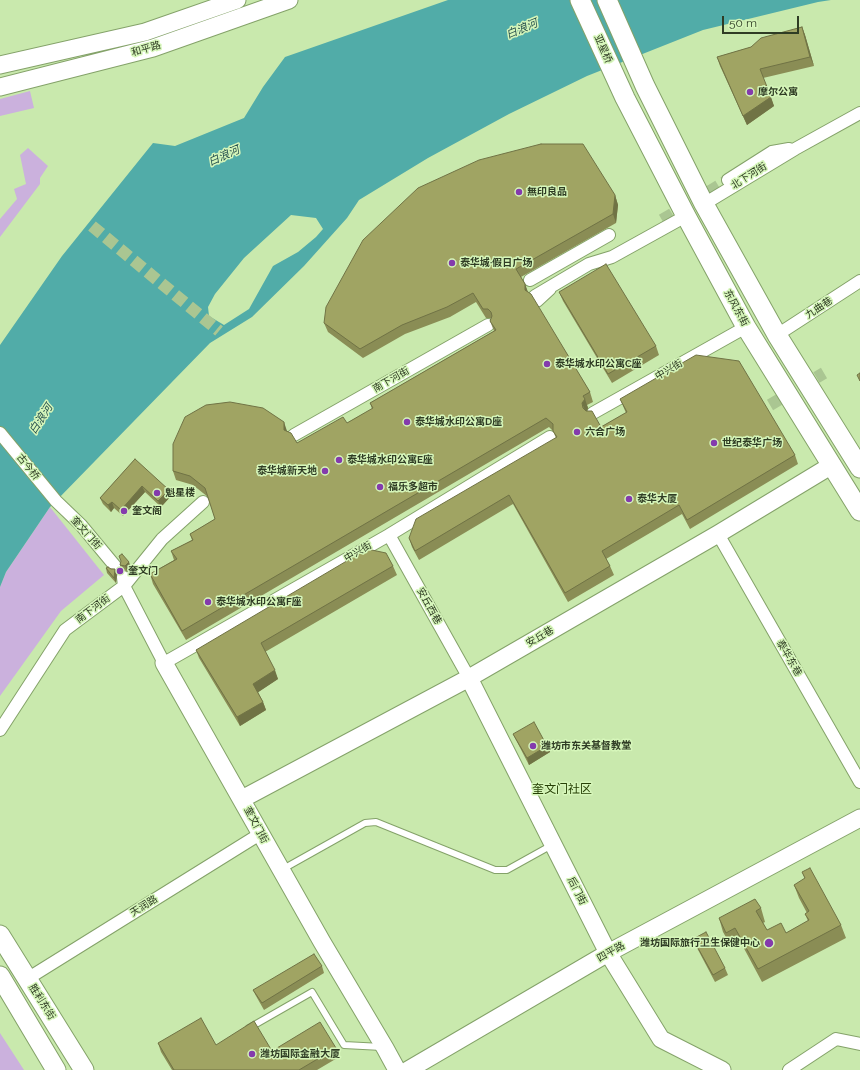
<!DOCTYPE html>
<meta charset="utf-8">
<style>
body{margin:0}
#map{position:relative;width:860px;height:1070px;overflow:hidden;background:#c9e9ad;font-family:Raleway,sans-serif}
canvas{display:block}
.scale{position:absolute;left:722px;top:16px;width:77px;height:18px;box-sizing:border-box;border:2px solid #2f3c24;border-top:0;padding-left:5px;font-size:12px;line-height:14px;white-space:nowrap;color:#2f3c24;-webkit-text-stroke:3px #d6f6ba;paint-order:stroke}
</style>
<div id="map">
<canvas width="860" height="1070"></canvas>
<div class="scale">50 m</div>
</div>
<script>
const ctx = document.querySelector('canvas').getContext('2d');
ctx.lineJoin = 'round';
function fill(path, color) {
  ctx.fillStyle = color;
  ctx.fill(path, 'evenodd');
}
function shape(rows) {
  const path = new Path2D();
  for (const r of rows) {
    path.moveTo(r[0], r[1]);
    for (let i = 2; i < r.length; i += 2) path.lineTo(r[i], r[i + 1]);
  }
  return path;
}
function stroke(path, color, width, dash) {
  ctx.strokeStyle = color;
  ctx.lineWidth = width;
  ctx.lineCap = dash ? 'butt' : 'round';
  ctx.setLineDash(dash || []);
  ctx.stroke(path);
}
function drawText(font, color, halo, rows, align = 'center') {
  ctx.font = font + ' Raleway,"Noto Sans SC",sans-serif';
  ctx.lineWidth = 3;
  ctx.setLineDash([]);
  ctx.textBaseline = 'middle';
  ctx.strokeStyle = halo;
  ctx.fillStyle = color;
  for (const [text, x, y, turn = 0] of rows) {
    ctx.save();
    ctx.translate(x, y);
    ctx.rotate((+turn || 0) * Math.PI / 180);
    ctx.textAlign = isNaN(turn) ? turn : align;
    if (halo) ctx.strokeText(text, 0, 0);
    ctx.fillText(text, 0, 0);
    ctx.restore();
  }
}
fill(shape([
 [30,91,34,108,0,116,0,99],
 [28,148,48,166,40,178,40,184,0,237,0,219,17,199,14,189,26,184,20,155],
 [50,507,104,575,61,611,0,696,0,587,6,572],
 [0,1033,24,1070,0,1070]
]), '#cbb1dd');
fill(shape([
 [448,0,831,0,818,2,703,30,587,76,509,114,428,158,359,200,347,218,304,266,252,317,210,343,56,501,50,507,6,572,0,587,0,345,62,256,153,143,175,146,244,118,263,87,285,57],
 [291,215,316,218,323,229,316,237,298,252,273,266,249,309,224,325,209,316,208,307,215,294,244,258]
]), '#51aca8');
stroke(shape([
 [662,220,728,180],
 [92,226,219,331],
 [770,405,824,373]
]), '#aac692', 12, [12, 6]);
const lane = shape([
 [539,303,552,291],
 [283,869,365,823,376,822,495,870,507,870,552,845],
 [249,1028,312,992,344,1045,382,1047]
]);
const street = shape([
 [728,180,772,152,789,149],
 [704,204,795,149,860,113],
 [530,280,609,235],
 [535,296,589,264,612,257,686,216],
 [777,335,860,281],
 [593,413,746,327],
 [0,433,56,501,81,525,115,566],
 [294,435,488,325],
 [718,534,860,782],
 [389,535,469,678],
 [123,577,124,586,164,663,389,535,550,437],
 [0,730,65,630,124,586,162,539,203,502],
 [27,979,260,834],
 [789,1070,836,1039,860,1044]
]);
const secondary = shape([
 [0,65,145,32,237,0],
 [0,87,153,48,289,0],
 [164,663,322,942,385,1048,397,1070],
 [469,678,608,953,661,1039,722,1070],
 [242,799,469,678,718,534,832,465],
 [408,1070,608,953,860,818]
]);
const primary = shape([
 [580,0,625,98,686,216,746,327,860,511],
 [607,0,645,86,704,204,777,335,860,468],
 [0,935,84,1070],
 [0,976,56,1070]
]);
stroke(lane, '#84a269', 8);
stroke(street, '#84a269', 14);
stroke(secondary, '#84a269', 19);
stroke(primary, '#84a269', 21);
stroke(lane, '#fff', 6);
stroke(street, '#fff', 12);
stroke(secondary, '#fff', 17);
stroke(primary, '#fff', 19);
fill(shape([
 [802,27,805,35,814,66,763,78,774,106,747,125,720,66,717,57,751,47],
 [615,195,618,205,616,223,521,277,525,284,528,292,590,392,593,402,587,405,588,408,587,411,601,427,626,413,620,399,795,455,798,464,690,529,682,514,606,559,610,566,614,575,568,602,513,504,419,560,412,547,409,538,556,438,553,431,549,427,186,640,153,584,150,574,174,560,171,551,192,540,190,534,215,519,208,497,193,485,176,480,173,471,287,431,297,443,347,423,372,409,370,403,494,331,490,321,491,318,486,318,476,302,450,317,405,334,363,358,328,332,324,323],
 [559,292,656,346,659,355,612,383,563,301],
 [135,459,171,496,161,507,145,492,123,516,114,508,111,512,103,504,100,498],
 [129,562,130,566,127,571,121,570,120,565],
 [393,566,397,575,265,652,278,679,258,692,263,702,266,710,240,726,199,658,196,650],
 [106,568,115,569,117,573,116,583,107,573],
 [513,734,547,746,550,752,529,765,516,740],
 [802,872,841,925,846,938,762,982,740,941,731,946,723,932,719,918,761,908,765,922,763,923,767,930,786,933,808,921,805,914,807,913,799,898,794,885,805,879],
 [693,939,725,968,728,975,715,982,696,946],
 [322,966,324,973,264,1010,256,996,253,990],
 [158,1043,216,1045,272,1051,336,1048,339,1057,317,1070,172,1070,161,1052]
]), '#8a8d55');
fill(shape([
 [802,27,805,35,814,66,810,57],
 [771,97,774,106,747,125,743,116],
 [615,195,618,205,616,223,613,214],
 [525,284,528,293,525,290],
 [585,399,588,408,586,413,582,403],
 [284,422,287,431,288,439,284,430],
 [142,486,145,492,123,516,121,510],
 [169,490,171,496,161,507,158,501],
 [112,502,114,508,111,512,108,505],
 [129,562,130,566,127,571,125,566],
 [115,569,117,573,116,583,114,578],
 [275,670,278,679,257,693,253,684],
 [263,702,266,710,240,726,237,717],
 [547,746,550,752,529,765,527,758]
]), '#707345');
const building = shape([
 [802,27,810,57,760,69,771,97,743,116,717,57,751,47,761,38,802,27],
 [541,144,583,144,615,195,613,214,516,269,525,284,525,290,531,294,590,392,583,396,585,399,582,403,583,408,586,411,592,411,601,427,627,412,620,399,696,355,739,361,795,455,687,520,679,505,602,551,610,566,565,593,509,495,415,551,409,538,416,519,557,437,553,431,553,424,546,418,182,631,150,574,177,559,171,551,193,540,190,534,215,519,205,488,190,476,173,471,173,444,185,417,206,405,230,402,263,408,284,422,284,430,291,433,297,443,343,417,347,423,373,408,370,403,496,330,490,321,492,316,491,312,488,309,483,309,473,293,447,307,402,325,360,349,324,323,326,307,363,240,418,188,479,160,541,144],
 [606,264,656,346,608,374,559,292,606,264],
 [860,373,860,381,857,375,860,373],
 [135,459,169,490,158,501,142,486,121,510,112,502,108,505,100,498,135,459],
 [367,549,386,553,393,566,261,643,275,670,253,684,263,702,237,717,196,650,367,549],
 [122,554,129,562,125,566,120,565,121,561,119,556,122,554],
 [108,567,111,569,115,569,114,578,106,568,108,567],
 [534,722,547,746,527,758,513,734,534,722],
 [810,868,841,925,758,969,735,928,726,933,719,918,755,899,761,908,756,911,767,930,781,923,786,933,809,920,805,914,809,911,794,885,805,878,802,872,810,868],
 [706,932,725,968,713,975,693,939,706,932],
 [314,954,322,966,262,1003,253,990,314,954],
 [201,1018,216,1045,254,1021,272,1051,320,1022,336,1048,299,1070,174,1070,158,1043,201,1018]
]);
fill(building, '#a0a463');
stroke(building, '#707345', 1);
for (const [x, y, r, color] of [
 [750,92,4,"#843bad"],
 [519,192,4,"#843bad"],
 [452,263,4,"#843bad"],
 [547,364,4,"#843bad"],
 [407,422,4,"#843bad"],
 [577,432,4,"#843bad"],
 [714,443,4,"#843bad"],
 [339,460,4,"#843bad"],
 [325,471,4,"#843bad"],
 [380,487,4,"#843bad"],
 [157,493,4,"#843bad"],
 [629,499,4,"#843bad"],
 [124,511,4,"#843bad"],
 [120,571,4,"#843bad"],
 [208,602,4,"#843bad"],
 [533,746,4,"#843bad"],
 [769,943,5,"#843bad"],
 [252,1054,4,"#843bad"]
]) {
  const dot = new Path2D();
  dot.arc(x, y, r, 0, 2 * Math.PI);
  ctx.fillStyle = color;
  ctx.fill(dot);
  stroke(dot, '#d6f6ba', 1.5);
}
drawText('10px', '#2f3c24', '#d6f6ba', [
 ["和平路",146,49,-16],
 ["亚星桥",603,49,66],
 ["北下河街",749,176,-32],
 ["东风东街",736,308,61],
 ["九曲巷",819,308,-33],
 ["中兴街",669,370,-30],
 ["南下河街",391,380,-30],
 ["古今桥",28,467,51],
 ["奎文门街",86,533,48],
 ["中兴街",358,552,-30],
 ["安丘西巷",429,606,61],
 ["南下河街",93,609,-37],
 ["安丘巷",540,637,-30],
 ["泰华东巷",789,658,60],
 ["奎文门街",256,825,62],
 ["后门街",577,891,63],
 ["天润路",144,906,-32],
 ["四平路",611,952,-29],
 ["胜利东街",42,1002,58]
]);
drawText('bold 10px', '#2f3c24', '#d6f6ba', [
 ["摩尔公寓",758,92],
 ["無印良品",527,192],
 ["泰华城·假日广场",460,263],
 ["泰华城水印公寓C座",555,364],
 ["泰华城水印公寓D座",415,422],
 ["六合广场",585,432],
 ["世纪泰华广场",722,443],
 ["泰华城水印公寓E座",347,460],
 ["泰华城新天地",317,471,"right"],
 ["福乐多超市",388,487],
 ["魁星楼",165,493],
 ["泰华大厦",637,499],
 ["奎文阁",132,511],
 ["奎文门",128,571],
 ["泰华城水印公寓F座",216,602],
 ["潍坊市东关基督教堂",541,746],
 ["潍坊国际旅行卫生保健中心",760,943,"right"],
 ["潍坊国际金融大厦",260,1054]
], 'left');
drawText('italic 11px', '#26504e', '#d6f6ba', [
 ["白浪河",522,29,-23],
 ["白浪河",224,156,-24],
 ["白浪河",41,419,-57]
]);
drawText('12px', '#263f05', '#d6f6ba', [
 ["奎文门社区",562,789]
]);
</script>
